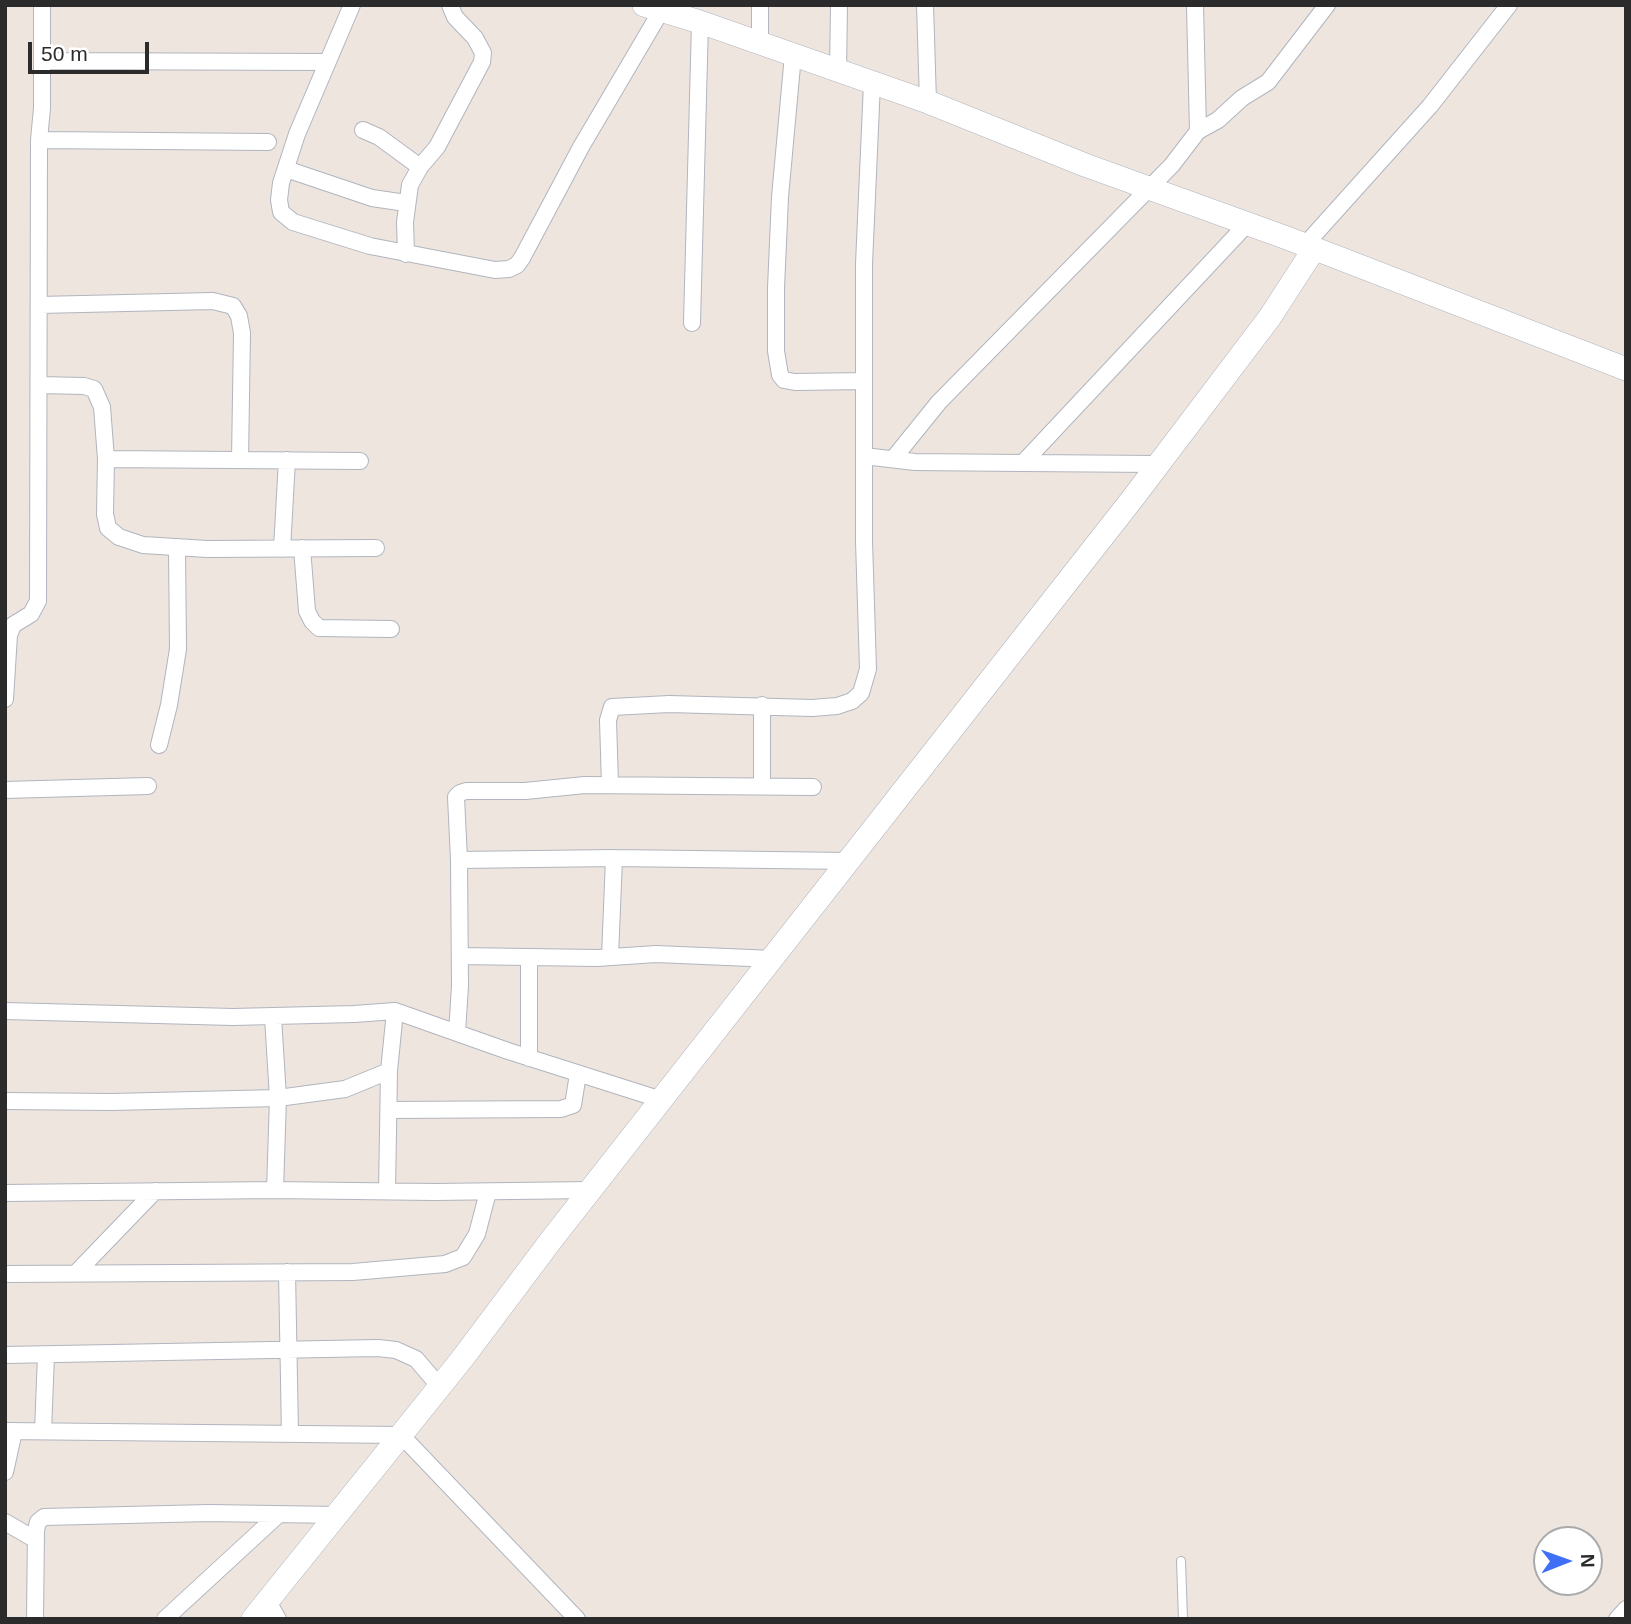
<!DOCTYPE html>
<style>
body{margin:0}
#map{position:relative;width:1631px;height:1624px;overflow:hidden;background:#ede5de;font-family:Arial,sans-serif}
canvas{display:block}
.frame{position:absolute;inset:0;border:7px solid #2b2b2b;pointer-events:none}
.north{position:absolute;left:1533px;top:1526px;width:70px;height:70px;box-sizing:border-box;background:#fff;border:2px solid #aaa;border-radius:50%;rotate:89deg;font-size:19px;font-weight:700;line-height:28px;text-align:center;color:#2b2b2b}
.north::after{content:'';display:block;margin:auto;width:24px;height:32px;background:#406ff7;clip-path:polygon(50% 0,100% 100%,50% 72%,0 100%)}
.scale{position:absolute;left:28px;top:42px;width:121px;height:32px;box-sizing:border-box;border:4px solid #2b2b2b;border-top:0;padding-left:9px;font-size:21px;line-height:24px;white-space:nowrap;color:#2b2b2b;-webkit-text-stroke:5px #fff;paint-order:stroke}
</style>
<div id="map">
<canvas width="1631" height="1624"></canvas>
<div class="frame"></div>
<div class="north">N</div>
<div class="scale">50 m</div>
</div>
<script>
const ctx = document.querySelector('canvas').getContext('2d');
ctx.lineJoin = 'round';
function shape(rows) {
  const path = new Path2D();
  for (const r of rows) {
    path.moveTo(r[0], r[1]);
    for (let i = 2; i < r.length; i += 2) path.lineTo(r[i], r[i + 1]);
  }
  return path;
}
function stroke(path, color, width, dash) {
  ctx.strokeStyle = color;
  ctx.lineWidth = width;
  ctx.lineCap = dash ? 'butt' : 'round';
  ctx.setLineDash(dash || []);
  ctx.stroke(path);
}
const lane = shape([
 [1181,1561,1183,1619]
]);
const street = shape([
 [352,5,297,134,281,183,279,200,281,212,293,222,370,246,495,270,509,269,517,265,522,258,581,147,661,11],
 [925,5,928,102],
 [760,43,760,5],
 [793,55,780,197,776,288,776,351,780,375,784,380,795,382,864,381],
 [42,61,327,62],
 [838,72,839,5],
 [363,130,379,137,420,167],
 [1198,131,1218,120,1242,98,1268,82,1327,5],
 [39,140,42,108,42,5],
 [286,169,372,198,406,203],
 [1305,245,1430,106,1509,5],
 [406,254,405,222,410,185,420,167,437,147,482,62,483,53,475,38,455,17,450,5],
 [39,305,213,301,233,306,239,316,242,333,240,460],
 [692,323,700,22],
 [39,385,84,386,94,389,102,407,106,459,360,461],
 [864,456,915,462,1023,463,1247,224],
 [106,459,105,514,108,528,119,537,143,545,207,549,376,548],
 [893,459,939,402,1172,165,1198,131,1195,5],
 [1023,463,1159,464],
 [302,548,307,611,312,621,319,628,391,629],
 [282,549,287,460],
 [5,699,9,635,13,625,31,614,38,601,39,140,268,142],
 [159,745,169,705,178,649,177,547],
 [610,785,608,720,612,707,669,704,812,708,837,706,852,701,861,693,868,669,864,541,864,264,872,83],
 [762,786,762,705],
 [5,790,148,786],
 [459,860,456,797,460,793,466,791,525,791,585,785,813,787],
 [460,956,597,958,656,954,774,959],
 [610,957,614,858],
 [5,1011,233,1017,354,1014,395,1011],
 [273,1017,278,1098,275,1190],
 [457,1033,460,986,459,860,614,858,850,861],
 [529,1058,529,958],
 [5,1101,112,1102,278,1098,345,1089,389,1071,395,1011,508,1051,662,1100],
 [389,1110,561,1109,573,1105,578,1074],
 [387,1191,389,1071],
 [5,1193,275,1190,434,1192,591,1190],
 [287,1272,290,1434],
 [76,1273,155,1191],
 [5,1274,353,1272,445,1264,463,1257,477,1234,488,1192],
 [5,1355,378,1348,396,1350,416,1359,440,1387],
 [5,1431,401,1435,577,1619],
 [43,1431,46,1355],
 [5,1472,14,1431],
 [5,1522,36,1540],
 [267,1600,278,1619],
 [35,1619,36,1530,38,1522,44,1517,209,1513,337,1515],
 [165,1619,279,1514],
 [1617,1619,1626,1609]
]);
const secondary = shape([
 [644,5,700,22,928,102,1085,165,1287,238,1626,369],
 [253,1619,462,1359,552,1239,1133,498,1270,317,1314,249]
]);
stroke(lane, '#b1b5be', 10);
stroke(street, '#b1b5be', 18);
stroke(secondary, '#b1b5be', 24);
stroke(lane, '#fff', 8);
stroke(street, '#fff', 16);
stroke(secondary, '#fff', 23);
</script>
